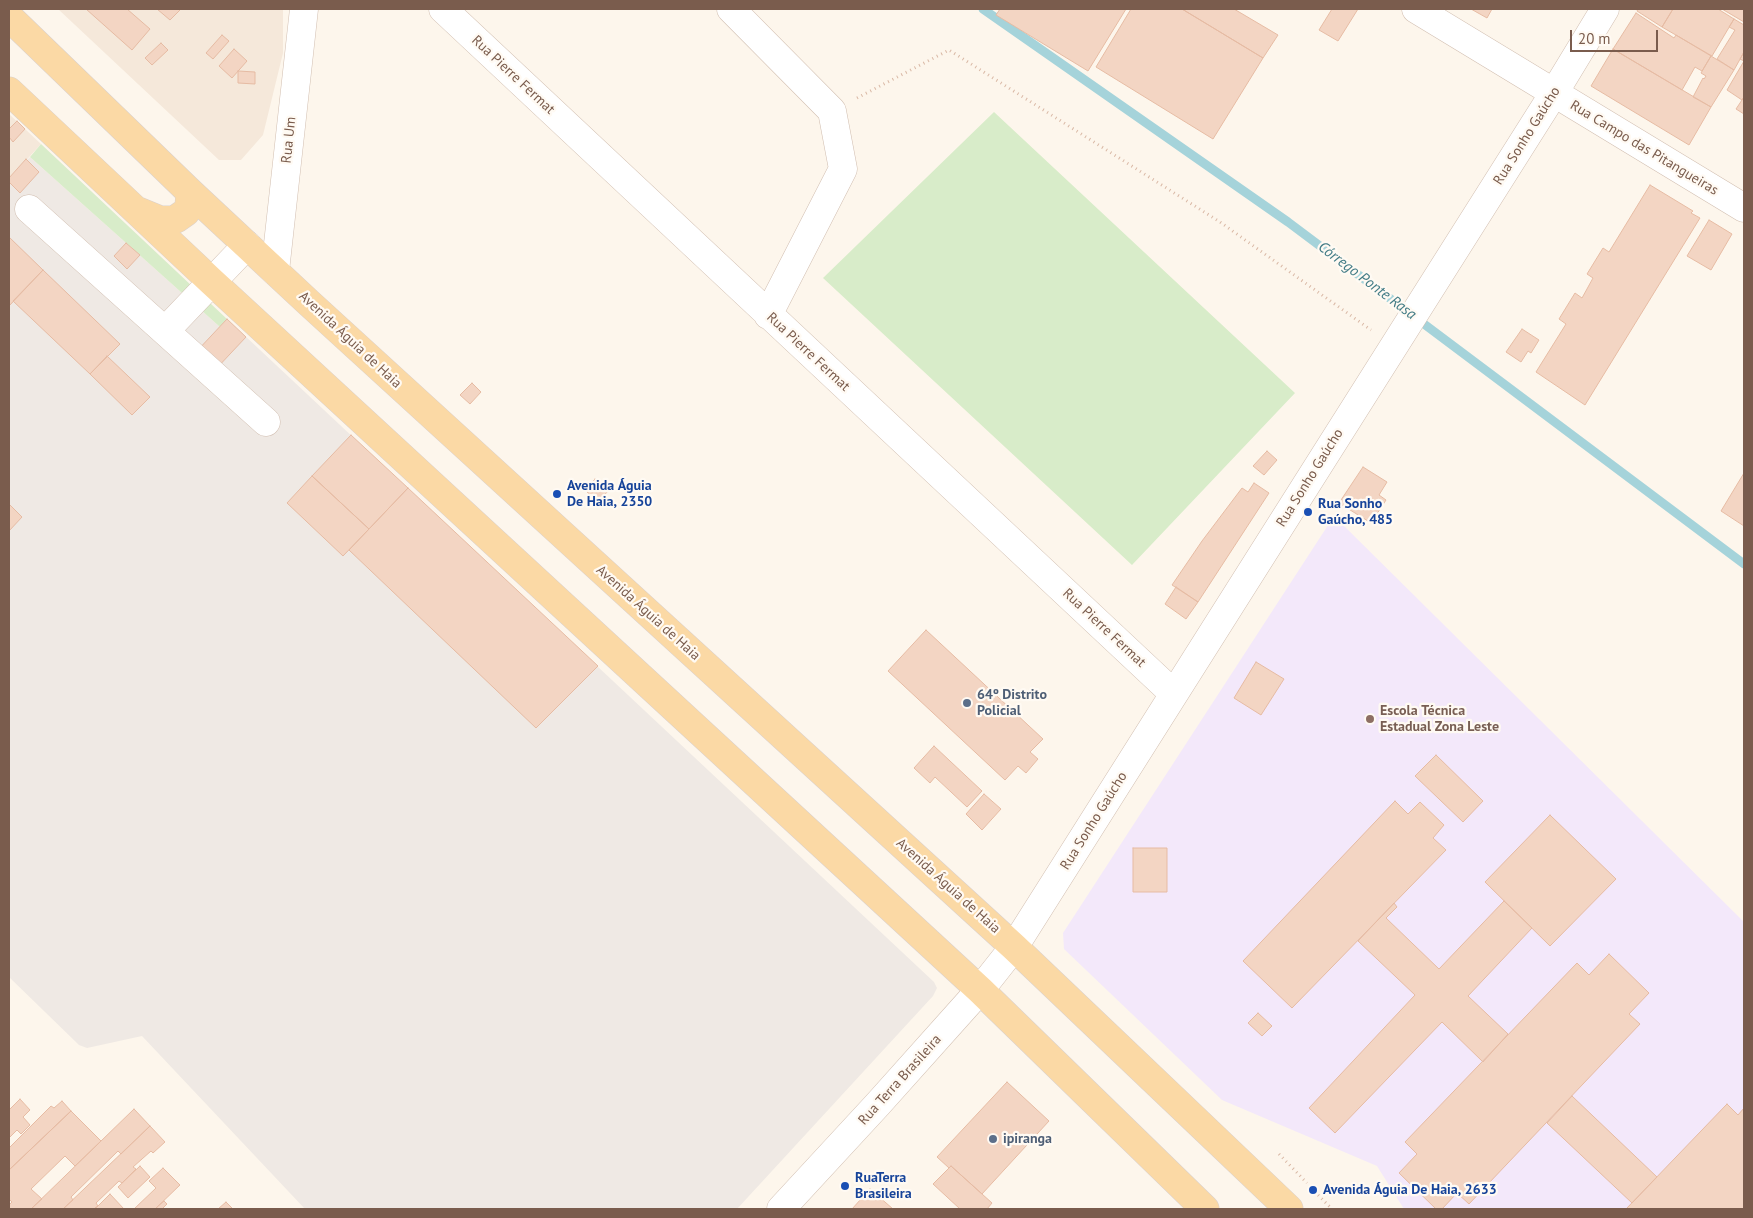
<!DOCTYPE html>
<meta charset="utf-8">
<style>
body{margin:0}
#map{position:relative;width:1753px;height:1218px;overflow:hidden;background:#fdf6ec;font-family:"PT Sans",sans-serif}
canvas{display:block}
.frame{position:absolute;inset:0;border:10px solid #7a5c4d;pointer-events:none}
.scale{position:absolute;left:1570px;top:30px;width:88px;height:22px;box-sizing:border-box;border:2px solid #7a5c4d;border-top:0;padding-left:6px;font-size:15px;line-height:18px;white-space:nowrap;color:#7a5c4d;-webkit-text-stroke:4px #fffaf3;paint-order:stroke}
</style>
<div id="map">
<canvas width="1753" height="1218"></canvas>
<div class="frame"></div>
<div class="scale">20 m</div>
</div>
<script>
const ctx = document.querySelector('canvas').getContext('2d');
ctx.lineJoin = 'round';
function fill(path, color) {
  ctx.fillStyle = color;
  ctx.fill(path, 'evenodd');
}
function shape(rows) {
  const path = new Path2D();
  for (const r of rows) {
    path.moveTo(r[0], r[1]);
    for (let i = 2; i < r.length; i += 2) path.lineTo(r[i], r[i + 1]);
  }
  return path;
}
function stroke(path, color, width, dash) {
  ctx.strokeStyle = color;
  ctx.lineWidth = width;
  ctx.lineCap = dash ? 'butt' : 'round';
  ctx.setLineDash(dash || []);
  ctx.stroke(path);
}
function drawText(font, color, halo, rows, align = 'center') {
  ctx.font = font + ' "PT Sans",sans-serif';
  ctx.lineWidth = 4.5;
  ctx.setLineDash([]);
  ctx.textBaseline = 'middle';
  ctx.strokeStyle = halo;
  ctx.fillStyle = color;
  for (const [text, x, y, turn = 0] of rows) {
    ctx.save();
    ctx.translate(x, y);
    ctx.rotate((+turn || 0) * Math.PI / 180);
    ctx.textAlign = isNaN(turn) ? turn : align;
    if (halo) ctx.strokeText(text, 0, 0);
    ctx.fillText(text, 0, 0);
    ctx.restore();
  }
}
fill(shape([
 [58,9,283,9,283,53,263,135,241,160,219,160],
 [9,114,41,144,9,179]
]), '#f5e8da');
fill(shape([
 [30,157,220,327,227,319,934,982,937,988,933,996,737,1209,305,1209,142,1036,87,1048,79,1045,9,977,9,178]
]), '#efe9e4');
fill(shape([
 [1334,516,1744,922,1744,1209,1404,1209,1377,1166,1222,1100,1064,949,1063,933]
]), '#f3e8fa');
fill(shape([
 [994,112,1295,393,1132,565,823,278],
 [41,144,227,319,220,327,30,157]
]), '#d8ecc9');
stroke(shape([
 [983,9,1288,222,1744,564]
]), '#a5d3da', 9);
const building = shape([
 [86,9,127,9,150,29,132,50,86,9],
 [157,9,181,9,170,20,157,9],
 [1000,9,1126,9,1088,71,996,15,1000,9],
 [1131,9,1182,9,1263,58,1213,139,1096,67,1131,9],
 [1182,9,1234,9,1278,35,1263,58,1182,9],
 [1332,9,1358,9,1338,41,1319,30,1332,9],
 [1471,9,1492,9,1487,18,1471,9],
 [1638,9,1673,9,1662,27,1637,11,1638,9],
 [1673,9,1718,9,1734,19,1712,56,1662,27,1673,9],
 [1722,9,1744,9,1744,22,1722,9],
 [1636,13,1674,38,1676,35,1711,56,1702,71,1695,67,1682,90,1613,49,1636,13],
 [1734,19,1744,25,1744,52,1734,70,1717,59,1735,30,1729,27,1734,19],
 [222,35,229,41,213,59,206,53,222,35],
 [161,43,168,50,152,65,145,58,161,43],
 [234,49,247,61,232,78,219,66,234,49],
 [1613,49,1711,107,1689,145,1591,86,1613,49],
 [1744,52,1744,97,1742,100,1727,90,1744,61,1740,59,1744,52],
 [1711,56,1734,70,1711,107,1693,97,1703,78,1704,79,1706,76,1701,73,1711,56],
 [238,71,255,72,255,84,238,83,238,71],
 [1744,97,1744,114,1736,109,1744,97],
 [17,121,25,129,13,142,9,137,9,129,17,121],
 [26,159,39,172,20,193,9,182,9,178,26,159],
 [1650,185,1693,211,1691,213,1700,218,1585,405,1536,372,1566,324,1559,319,1575,293,1582,298,1593,278,1587,274,1603,248,1609,252,1650,185],
 [1709,220,1732,234,1711,270,1687,256,1709,220],
 [9,237,43,270,9,306,9,237],
 [126,243,140,255,127,269,114,256,126,243],
 [43,270,120,344,90,374,13,301,43,270],
 [227,319,246,337,215,370,196,352,227,319],
 [1522,329,1539,340,1531,353,1528,351,1521,362,1506,352,1522,329],
 [107,356,150,397,132,415,90,374,107,356],
 [472,383,481,392,470,404,460,395,472,383],
 [351,435,408,488,369,529,312,476,351,435],
 [1267,451,1277,460,1264,475,1253,466,1267,451],
 [1363,467,1387,482,1379,495,1386,500,1371,523,1339,503,1363,467],
 [1744,473,1744,526,1721,511,1744,473],
 [312,476,369,529,343,556,287,503,312,476],
 [595,479,608,491,598,502,585,490,595,479],
 [1254,483,1269,493,1198,602,1172,585,1202,541,1242,488,1248,492,1254,483],
 [408,488,598,666,536,728,349,550,408,488],
 [9,504,22,517,9,531,9,504],
 [1176,587,1198,602,1186,619,1165,604,1176,587],
 [926,630,1043,739,1030,752,1038,759,1026,773,1018,766,1005,780,888,671,926,630],
 [1256,662,1284,679,1261,715,1234,698,1256,662],
 [934,746,982,791,967,807,935,777,930,783,914,768,934,746],
 [1436,755,1483,801,1463,822,1415,776,1436,755],
 [984,794,1001,809,982,830,966,814,984,794],
 [1395,801,1408,814,1420,802,1444,825,1433,838,1446,850,1292,1008,1243,961,1395,801],
 [1550,815,1616,879,1550,946,1485,882,1550,815],
 [1133,848,1167,848,1167,892,1133,892,1133,848],
 [1504,901,1532,928,1468,996,1508,1034,1483,1062,1442,1022,1335,1133,1309,1108,1415,995,1358,941,1394,903,1397,907,1386,918,1439,969,1504,901],
 [1609,954,1649,993,1629,1014,1640,1024,1469,1204,1457,1193,1442,1209,1436,1209,1399,1173,1417,1154,1405,1142,1577,963,1589,975,1609,954],
 [1258,1013,1272,1026,1262,1036,1248,1023,1258,1013],
 [1007,1082,1049,1121,982,1194,951,1166,949,1168,937,1157,1007,1082],
 [1572,1096,1657,1177,1632,1203,1547,1123,1572,1096],
 [20,1099,30,1110,23,1117,30,1125,21,1134,17,1130,9,1138,9,1110,20,1099],
 [62,1101,71,1111,9,1170,9,1148,51,1106,54,1108,62,1101],
 [1727,1104,1738,1115,1744,1108,1744,1209,1626,1209,1727,1104],
 [134,1109,150,1126,121,1154,118,1151,71,1197,73,1200,63,1209,31,1209,134,1109],
 [71,1111,101,1141,75,1166,65,1156,31,1189,42,1199,31,1209,9,1209,9,1205,12,1202,9,1199,9,1170,71,1111],
 [150,1126,165,1142,153,1153,151,1151,133,1167,136,1169,122,1183,119,1181,96,1203,98,1206,94,1209,63,1209,150,1126],
 [140,1166,150,1177,128,1198,118,1187,140,1166],
 [951,1166,992,1203,987,1209,960,1209,933,1184,951,1166],
 [163,1168,180,1185,155,1209,134,1209,156,1188,149,1181,163,1168],
 [870,1189,893,1209,852,1209,870,1189],
 [110,1194,124,1209,94,1209,98,1206,110,1194],
 [164,1201,167,1204,162,1209,155,1209,164,1201],
 [226,1202,233,1209,218,1209,226,1202]
]);
fill(building, '#f3d5c3');
stroke(building, '#e6bba3', 1);
const minor = shape([
 [443,9,1174,694],
 [731,9,832,111,843,169,768,315],
 [1416,9,1744,208],
 [29,209,266,422],
 [275,271,304,9],
 [165,331,247,245],
 [781,1209,878,1104,980,990,1014,947,1554,93,1605,9]
]);
const major = shape([
 [9,17,190,192,309,303,1014,947,1289,1209],
 [9,91,211,281,980,990,1205,1209],
 [138,211,160,220,169,220,176,219,186,212,189,207,190,192]
]);
stroke(minor, '#d1beb0', 29);
stroke(major, '#dad1cd', 29);
stroke(shape([
 [857,98,949,50,1220,222,1371,330],
 [1279,1154,1307,1183],
 [1311,1188,1332,1209]
]), '#d9b8a5', 3, [1, 4]);
stroke(minor, '#fff', 28);
stroke(major, '#fbd9a5', 28);
for (const [x, y, r, color] of [
 [557,494,5,"#1a4fb4"],
 [1308,512,5,"#1a4fb4"],
 [967,703,5,"#5c6f8a"],
 [1370,719,5,"#8d6e63"],
 [993,1139,5,"#5c6f8a"],
 [845,1186,5,"#1a4fb4"],
 [1313,1190,5,"#1a4fb4"]
]) {
  const dot = new Path2D();
  dot.arc(x, y, r, 0, 2 * Math.PI);
  ctx.fillStyle = color;
  ctx.fill(dot);
  stroke(dot, '#fffaf3', 2);
}
drawText('14px', '#7a5c4d', '#fffaf3', [
 ["Rua Pierre Fermat",513,75,43],
 ["Rua Sonho Gaúcho",1527,136,-58],
 ["Rua Um",289,140,-84],
 ["Rua Campo das Pitangueiras",1644,148,31],
 ["Avenida Águia de Haia",350,340,43],
 ["Rua Pierre Fermat",808,352,43],
 ["Rua Sonho Gaúcho",1310,478,-58],
 ["Avenida Águia de Haia",648,613,42],
 ["Rua Pierre Fermat",1104,628,43],
 ["Rua Sonho Gaúcho",1094,821,-58],
 ["Avenida Águia de Haia",948,886,42],
 ["Rua Terra Brasileira",900,1080,-48]
]);
drawText('bold 14px', '#164399', '#fffaf3', [
 ["Avenida Águia",567,486],
 ["De Haia, 2350",567,502],
 ["Rua Sonho",1318,504],
 ["Gaúcho, 485",1318,520],
 ["RuaTerra",855,1178],
 ["Brasileira",855,1194],
 ["Avenida Águia De Haia, 2633",1323,1190]
], 'left');
drawText('bold 14px', '#4e5e75', '#fffaf3', [
 ["64º Distrito",977,695],
 ["Policial",977,711],
 ["ipiranga",1003,1139]
], 'left');
drawText('bold 14px', '#785e54', '#fffaf3', [
 ["Escola Técnica",1380,711],
 ["Estadual Zona Leste",1380,727]
], 'left');
drawText('italic 15px', '#437c86', '#fffaf3', [
 ["Córrego Ponte Rasa",1367,281,37]
]);
</script>
